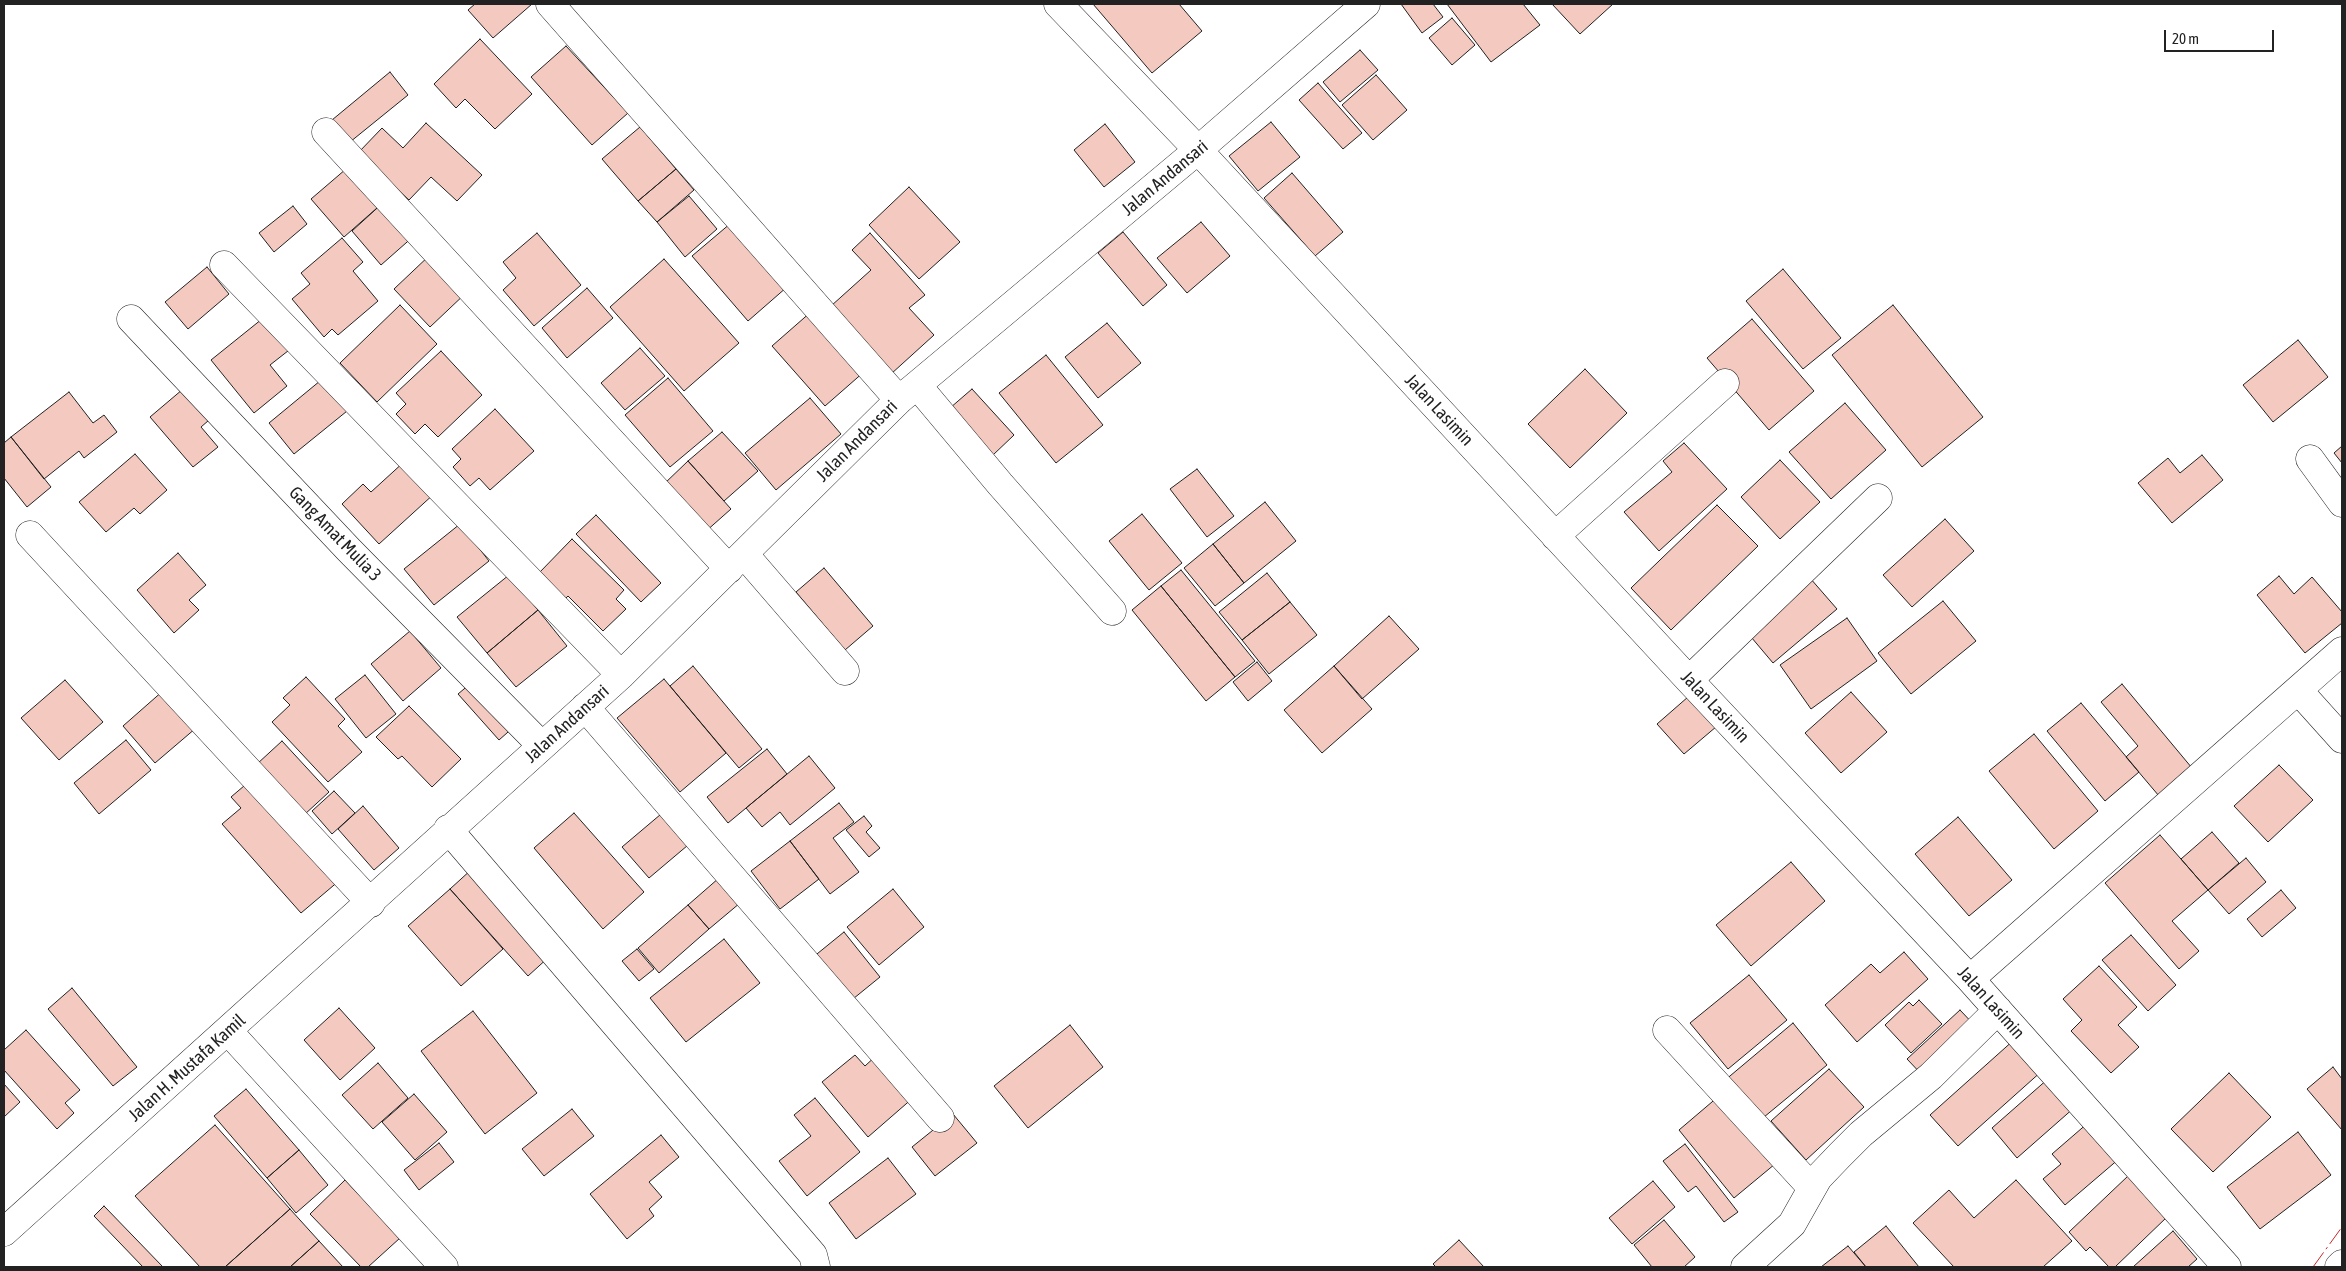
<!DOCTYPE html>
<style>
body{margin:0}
#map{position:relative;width:2346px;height:1271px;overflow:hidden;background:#fff;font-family:"Asap Condensed",sans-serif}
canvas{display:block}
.frame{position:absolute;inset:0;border:5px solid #222;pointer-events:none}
.scale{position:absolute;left:2164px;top:30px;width:110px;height:22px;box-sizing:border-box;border:2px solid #222;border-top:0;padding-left:6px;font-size:15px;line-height:18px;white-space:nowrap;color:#222;-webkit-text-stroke:4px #fff;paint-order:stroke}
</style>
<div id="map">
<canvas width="2346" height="1271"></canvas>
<div class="frame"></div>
<div class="scale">20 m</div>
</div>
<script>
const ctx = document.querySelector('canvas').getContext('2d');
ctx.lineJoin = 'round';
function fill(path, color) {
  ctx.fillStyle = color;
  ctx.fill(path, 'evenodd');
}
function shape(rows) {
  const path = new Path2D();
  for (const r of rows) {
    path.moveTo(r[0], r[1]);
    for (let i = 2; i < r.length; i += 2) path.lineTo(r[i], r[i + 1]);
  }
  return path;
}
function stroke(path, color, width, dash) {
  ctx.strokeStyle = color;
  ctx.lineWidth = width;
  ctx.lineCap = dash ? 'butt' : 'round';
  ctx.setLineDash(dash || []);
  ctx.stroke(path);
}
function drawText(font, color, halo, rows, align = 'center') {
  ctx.font = font + ' "Asap Condensed",sans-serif';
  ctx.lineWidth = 4;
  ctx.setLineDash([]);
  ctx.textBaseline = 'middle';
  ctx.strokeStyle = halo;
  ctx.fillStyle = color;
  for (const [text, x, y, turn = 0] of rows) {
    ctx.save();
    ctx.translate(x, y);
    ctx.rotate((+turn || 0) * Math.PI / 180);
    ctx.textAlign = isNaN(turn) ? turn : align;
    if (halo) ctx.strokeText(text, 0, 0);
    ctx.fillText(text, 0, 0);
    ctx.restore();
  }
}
const building = shape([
 [475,4,532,4,493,38,468,10,475,4],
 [1093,4,1179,4,1202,31,1152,73,1093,4],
 [1401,4,1433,4,1443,17,1422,33,1401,4],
 [1447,4,1523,4,1540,25,1491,62,1447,4],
 [1552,4,1613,4,1580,34,1552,4],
 [1452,18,1475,45,1452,65,1429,38,1452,18],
 [480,39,532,94,495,129,465,99,456,108,434,84,480,39],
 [566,46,628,113,592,145,531,77,566,46],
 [1360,50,1378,70,1340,102,1323,82,1360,50],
 [390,72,408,95,350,142,332,120,390,72],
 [1376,75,1407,110,1373,140,1342,105,1376,75],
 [1318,83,1362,133,1343,149,1299,100,1318,83],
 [1271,122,1300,157,1258,191,1229,156,1271,122],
 [426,123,482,175,457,201,431,177,409,200,358,153,382,128,403,148,426,123],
 [1105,124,1135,162,1104,187,1074,150,1105,124],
 [640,127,676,169,638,201,602,159,640,127],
 [353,163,386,200,344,237,311,199,353,163],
 [676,169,694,190,657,222,638,201,676,169],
 [1292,173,1343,232,1315,256,1264,198,1292,173],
 [909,187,960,242,919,279,869,225,909,187],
 [689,196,717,229,685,257,657,222,689,196],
 [386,200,415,235,381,265,352,231,386,200],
 [293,206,307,224,274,252,259,233,293,206],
 [1201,222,1230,256,1187,293,1157,258,1201,222],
 [731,223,787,287,748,321,692,256,731,223],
 [1123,232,1167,285,1143,306,1098,253,1123,232],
 [537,233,581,285,534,326,503,290,516,278,503,262,537,233],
 [870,233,925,295,909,308,934,335,891,374,831,306,871,270,852,250,870,233],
 [342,238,363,262,353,271,378,301,338,335,332,329,324,337,292,299,310,284,301,273,342,238],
 [431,254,467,292,430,327,394,289,431,254],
 [664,259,739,343,684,391,610,307,664,259],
 [207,267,229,294,188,329,165,302,207,267],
 [1783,269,1841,338,1803,369,1746,301,1783,269],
 [587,288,613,318,567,358,542,328,587,288],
 [400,305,437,344,377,402,340,363,400,305],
 [1893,305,1983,417,1922,467,1832,355,1893,305],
 [812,311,865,371,825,406,772,346,812,311],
 [267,315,293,347,270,365,287,386,254,413,211,360,267,315],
 [1752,319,1814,391,1769,430,1707,358,1752,319],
 [1107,323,1141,363,1098,398,1065,357,1107,323],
 [2298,340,2328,377,2273,422,2243,385,2298,340],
 [640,348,665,376,625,410,601,383,640,348],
 [441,351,482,395,438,437,425,424,415,434,396,414,406,404,396,393,441,351],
 [1046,355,1103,425,1056,463,999,393,1046,355],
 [1585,369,1627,413,1570,468,1528,424,1585,369],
 [326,376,352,407,294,454,269,423,326,376],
 [668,378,713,431,670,467,625,415,668,378],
 [189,384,216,414,201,427,218,447,193,467,150,417,189,384],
 [972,389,1014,435,993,455,950,408,972,389],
 [69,392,93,423,104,415,117,432,84,458,79,451,44,479,11,437,69,392],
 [810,398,841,434,776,490,745,453,810,398],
 [1845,403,1886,450,1831,499,1789,452,1845,403],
 [495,409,534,451,490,490,479,478,470,486,453,467,461,459,452,449,495,409],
 [722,432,758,471,724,501,688,461,722,432],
 [11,437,51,487,27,507,4,478,4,443,11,437],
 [1684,443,1727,489,1659,551,1624,512,1672,472,1663,461,1684,443],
 [2342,446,2342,463,2334,453,2342,446],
 [135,454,167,490,140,514,134,508,106,532,79,502,135,454],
 [2202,455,2223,480,2172,523,2138,483,2168,458,2180,473,2202,455],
 [1780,460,1820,502,1780,539,1741,497,1780,460],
 [405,461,435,493,379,544,342,504,363,484,371,492,405,461],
 [688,461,731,509,705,532,663,485,688,461],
 [1197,469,1234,516,1207,537,1170,489,1197,469],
 [1265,502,1296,541,1244,583,1213,544,1265,502],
 [1717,505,1758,546,1671,630,1631,588,1717,505],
 [1142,514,1182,563,1149,590,1109,541,1142,514],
 [596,515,661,583,641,602,576,534,596,515],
 [1945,519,1974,551,1912,607,1883,575,1945,519],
 [460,524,489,561,434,605,404,569,460,524],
 [572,539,624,590,616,599,626,609,603,631,568,596,565,599,539,573,572,539],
 [1213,544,1244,583,1215,606,1184,568,1213,544],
 [178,553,206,585,189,600,199,610,174,633,137,590,178,553],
 [824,568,873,626,845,650,796,592,824,568],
 [1181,570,1255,661,1235,677,1161,586,1181,570],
 [1267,573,1290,602,1242,640,1219,612,1267,573],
 [509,575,538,610,487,653,457,617,509,575],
 [2279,576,2294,594,2312,577,2342,612,2342,623,2305,653,2257,595,2279,576],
 [1810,578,1837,609,1773,663,1746,631,1810,578],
 [1161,586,1235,677,1206,701,1132,610,1161,586],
 [1943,601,1976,641,1911,694,1878,653,1943,601],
 [1290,602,1317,635,1269,674,1242,640,1290,602],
 [538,610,567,646,516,687,487,653,538,610],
 [1389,616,1419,649,1362,699,1334,666,1389,616],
 [1847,618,1877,661,1811,709,1780,665,1847,618],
 [410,631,441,668,403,701,371,664,410,631],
 [1257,662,1272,681,1248,701,1233,682,1257,662],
 [693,666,762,749,739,768,670,686,693,666],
 [1334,666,1372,709,1322,753,1284,710,1334,666],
 [365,675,396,714,366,738,335,699,365,675],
 [306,677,345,719,338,726,362,752,328,782,272,722,290,705,283,698,306,677],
 [476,679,516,725,499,740,458,694,476,679],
 [664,679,726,753,680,792,617,718,664,679],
 [65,680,103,722,59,760,21,718,65,680],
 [2122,684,2192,768,2159,796,2126,757,2138,746,2101,702,2122,684],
 [164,690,196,728,155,763,123,726,164,690],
 [1696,690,1723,721,1684,754,1657,724,1696,690],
 [1851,692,1887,732,1841,773,1805,733,1851,692],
 [2081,703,2139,772,2105,801,2047,731,2081,703],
 [409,706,461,759,432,787,402,756,398,759,376,737,409,706],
 [2034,734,2098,811,2054,849,1989,771,2034,734],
 [126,740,151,770,99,814,74,783,126,740],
 [282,741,329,792,304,815,257,764,282,741],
 [767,749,787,774,728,823,707,797,767,749],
 [809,756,835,788,790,825,780,812,762,827,746,808,809,756],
 [2279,765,2313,800,2268,842,2234,806,2279,765],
 [251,780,340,880,301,913,222,824,241,808,231,797,251,780],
 [334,791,355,813,332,834,312,811,334,791],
 [839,803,854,822,833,838,859,872,830,894,790,841,839,803],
 [363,806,399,848,374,870,338,829,363,806],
 [667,809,694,840,649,878,622,847,667,809],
 [574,813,644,892,603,929,534,848,574,813],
 [864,816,872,826,866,832,880,848,869,857,846,830,864,816],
 [1958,817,2012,880,1969,916,1915,854,1958,817],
 [2212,832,2239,863,2208,890,2181,859,2212,832],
 [2160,835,2208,890,2172,921,2199,951,2179,969,2105,883,2160,835],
 [790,841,819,879,780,909,751,871,790,841],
 [2246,858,2266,882,2229,914,2208,890,2246,858],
 [1791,862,1825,901,1751,966,1716,925,1791,862],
 [472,869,550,956,528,976,450,889,472,869],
 [719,878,740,903,709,929,688,905,719,878],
 [450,889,503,949,461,986,408,926,450,889],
 [893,889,924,927,879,965,847,927,893,889],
 [2281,890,2296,908,2262,937,2247,919,2281,890],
 [688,905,709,929,659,973,638,948,688,905],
 [844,932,880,977,848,1003,812,958,844,932],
 [2131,935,2176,985,2148,1011,2102,960,2131,935],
 [724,939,760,983,686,1042,650,998,724,939],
 [637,949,654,969,639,981,622,961,637,949],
 [1904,952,1928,979,1857,1042,1825,1005,1871,964,1880,973,1904,952],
 [2099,966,2137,1007,2118,1025,2139,1047,2111,1073,2071,1031,2082,1020,2063,999,2099,966],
 [1749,975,1787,1020,1728,1069,1690,1023,1749,975],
 [72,988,137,1067,113,1086,48,1009,72,988],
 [1919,1000,1942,1024,1911,1053,1885,1025,1909,1002,1913,1006,1919,1000],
 [339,1008,375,1048,340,1080,304,1040,339,1008],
 [1960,1010,1978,1029,1925,1078,1907,1059,1960,1010],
 [473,1011,537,1093,485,1134,421,1051,473,1011],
 [1793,1023,1827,1065,1758,1122,1724,1081,1793,1023],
 [1070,1025,1103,1067,1028,1128,994,1086,1070,1025],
 [26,1030,80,1090,65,1103,74,1113,57,1129,4,1070,4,1050,26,1030],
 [2015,1039,2043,1070,1958,1146,1930,1115,2015,1039],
 [878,1054,914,1097,868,1137,822,1082,855,1055,865,1066,878,1054],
 [378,1063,408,1098,373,1129,342,1095,378,1063],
 [2333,1067,2342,1079,2342,1130,2307,1089,2333,1067],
 [1829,1069,1864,1107,1806,1160,1771,1121,1829,1069],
 [2229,1073,2271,1117,2213,1172,2171,1129,2229,1073],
 [2049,1078,2075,1107,2017,1158,1992,1128,2049,1078],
 [4,1084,20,1102,4,1117,4,1084],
 [246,1089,299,1150,267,1178,214,1116,246,1089],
 [414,1094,447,1132,415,1160,382,1122,414,1094],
 [1719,1096,1775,1164,1734,1198,1679,1130,1719,1096],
 [815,1098,860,1152,807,1196,779,1161,811,1136,794,1115,815,1098],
 [572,1109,594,1136,544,1176,522,1149,572,1109],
 [953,1114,977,1143,935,1176,912,1147,953,1114],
 [2089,1122,2120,1158,2065,1205,2043,1179,2061,1164,2052,1154,2089,1122],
 [215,1125,290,1209,225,1267,200,1267,135,1196,215,1125],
 [2298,1132,2331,1175,2260,1229,2227,1187,2298,1132],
 [661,1135,679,1157,649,1182,662,1197,649,1209,654,1216,627,1239,590,1194,661,1135],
 [439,1143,454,1162,419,1190,404,1170,439,1143],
 [1685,1144,1738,1212,1724,1222,1696,1186,1688,1192,1663,1161,1685,1144],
 [299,1150,328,1185,296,1213,267,1178,299,1150],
 [888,1158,916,1194,856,1239,829,1203,888,1158],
 [2128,1176,2167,1217,2115,1267,2109,1267,2090,1247,2086,1251,2069,1232,2128,1176],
 [345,1180,400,1238,368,1267,361,1267,310,1214,345,1180],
 [2016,1180,2072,1241,2043,1267,1954,1267,1913,1223,1949,1190,1974,1218,2016,1180],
 [1653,1181,1675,1207,1632,1244,1609,1218,1653,1181],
 [104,1206,163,1267,143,1267,94,1216,104,1206],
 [290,1209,319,1241,290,1267,225,1267,290,1209],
 [1664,1220,1695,1257,1684,1267,1652,1267,1634,1245,1664,1220],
 [1886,1226,1919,1267,1866,1267,1854,1252,1886,1226],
 [2173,1231,2197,1259,2188,1267,2133,1267,2173,1231],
 [1459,1240,1484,1267,1436,1267,1433,1264,1459,1240],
 [319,1241,343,1267,290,1267,319,1241],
 [1848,1246,1866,1267,1821,1267,1848,1246]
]);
fill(building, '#f3c9c0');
stroke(building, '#222', 1);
const minor = shape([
 [550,4,899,400],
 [1058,4,1198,150,1689,680,1970,979,2227,1267],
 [326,132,729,569],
 [224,265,621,675],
 [131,319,349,550,542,746],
 [917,385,1000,484,1112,611],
 [2310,459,2342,503],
 [30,535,371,903],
 [1555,536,1725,383],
 [744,554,845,671],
 [1689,680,1878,498],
 [2298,690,2342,739],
 [585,707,940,1118],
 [448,829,813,1255,816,1267],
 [1970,979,2342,651],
 [1667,1030,1812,1188],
 [228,1031,444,1267],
 [4,1232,621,675,899,400,1198,150,1366,4],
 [1745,1267,1792,1224,1818,1178,1840,1155,1861,1134,1931,1076,1998,1010],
 [2339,1267,2342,1264]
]);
stroke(minor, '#222', 29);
stroke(minor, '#fff', 28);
stroke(shape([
 [2313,1267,2342,1227]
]), '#c62828', 1, [18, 4, 2.5, 4]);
drawText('18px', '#222', '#fff', [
 ["Jalan Andansari",1165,178,-40],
 ["Jalan Lasimin",1439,410,47],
 ["Jalan Andansari",857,441,-45],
 ["Gang Amat Mulia 3",335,534,46],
 ["Jalan Lasimin",1715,707,47],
 ["Jalan Andansari",567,724,-42],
 ["Jalan Lasimin",1991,1003,48],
 ["Jalan H. Mustafa Kamil",187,1068,-42]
]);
</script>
